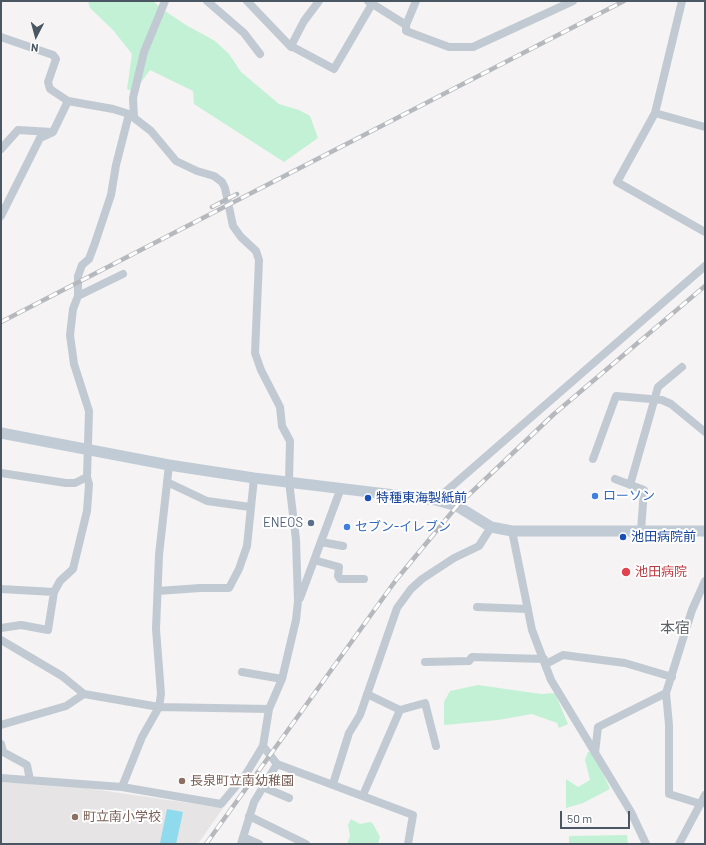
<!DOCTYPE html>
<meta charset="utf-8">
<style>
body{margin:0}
#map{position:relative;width:706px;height:845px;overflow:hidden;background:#f5f3f3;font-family:Barlow,sans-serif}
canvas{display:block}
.frame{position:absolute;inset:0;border:2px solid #4a5661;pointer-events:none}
.north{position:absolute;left:16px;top:16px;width:40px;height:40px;-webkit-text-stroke:3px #fff;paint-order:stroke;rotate:186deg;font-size:11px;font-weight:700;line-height:16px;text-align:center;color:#4a5661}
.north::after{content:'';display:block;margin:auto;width:14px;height:18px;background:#4a5661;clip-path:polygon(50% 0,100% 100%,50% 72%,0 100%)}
.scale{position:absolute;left:560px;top:811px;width:70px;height:18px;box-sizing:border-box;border:2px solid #4a5661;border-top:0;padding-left:5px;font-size:12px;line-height:14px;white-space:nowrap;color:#4a5661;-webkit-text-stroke:3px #fff;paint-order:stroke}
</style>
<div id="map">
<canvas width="706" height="845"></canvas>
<div class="frame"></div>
<div class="north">N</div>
<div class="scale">50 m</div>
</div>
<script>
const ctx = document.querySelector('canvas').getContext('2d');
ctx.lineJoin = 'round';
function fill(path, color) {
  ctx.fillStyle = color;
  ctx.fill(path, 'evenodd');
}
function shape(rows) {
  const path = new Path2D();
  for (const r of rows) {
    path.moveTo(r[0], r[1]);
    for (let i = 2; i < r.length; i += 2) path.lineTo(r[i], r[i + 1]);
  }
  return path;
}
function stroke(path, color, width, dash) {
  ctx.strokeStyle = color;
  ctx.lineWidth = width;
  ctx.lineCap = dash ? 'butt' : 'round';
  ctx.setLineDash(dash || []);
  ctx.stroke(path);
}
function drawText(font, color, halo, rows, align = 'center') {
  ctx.font = font + ' Barlow,"Noto Sans JP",sans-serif';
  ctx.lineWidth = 4;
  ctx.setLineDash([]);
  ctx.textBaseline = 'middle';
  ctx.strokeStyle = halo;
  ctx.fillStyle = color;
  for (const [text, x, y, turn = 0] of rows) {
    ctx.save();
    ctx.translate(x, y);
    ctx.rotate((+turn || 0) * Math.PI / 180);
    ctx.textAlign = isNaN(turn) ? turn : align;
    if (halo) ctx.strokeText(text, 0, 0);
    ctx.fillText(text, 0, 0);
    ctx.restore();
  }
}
fill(shape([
 [1,782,72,786,223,808,198,844,1,844]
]), '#e6e4e5');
fill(shape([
 [88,1,153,1,162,9,186,25,215,41,229,54,241,72,279,104,299,110,310,116,318,138,284,162,194,104,193,91,150,70,134,92,127,89,132,54,113,30,90,8],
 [478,685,541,694,555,693,568,724,559,728,557,723,532,714,498,720,444,725,444,702,450,691],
 [593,751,610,789,583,803,566,808,566,779,578,787,590,780,585,760,588,752],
 [351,819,360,824,370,822,373,824,380,837,378,844,347,844,350,836,348,825],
 [627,835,628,844,569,844,569,836]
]), '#c3f1d5');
fill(shape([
 [167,809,183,812,176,844,160,843]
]), '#90daee');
stroke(shape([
 [207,1,244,33,260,54],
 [247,1,291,47],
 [319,1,304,21,291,46,334,69,372,4],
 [368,1,406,25],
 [416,1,406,25,406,31,449,47,473,47,573,1],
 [682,1,655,113,617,182,705,232],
 [1,37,53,55,56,59,48,82,50,89,68,101,113,109,129,114,151,131,176,161,197,171,214,176,222,182,225,188,233,226,241,237,256,251,259,260,255,353,261,370,280,407,282,426,290,441,289,481,296,540,298,601,296,620,282,679,269,709,263,746,246,774,221,804,122,787,1,778],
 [655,113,705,127],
 [134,117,133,98,144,52,165,1],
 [1,149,18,130,52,132],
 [1,216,40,138,53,132,68,101],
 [78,296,78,276,82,265,89,259,95,243,111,195,116,165,129,114],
 [593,459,616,396,662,400,671,404,705,432],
 [1,473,66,483,75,483,87,477,89,411,74,364,70,335,73,309,78,296,123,274],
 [615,479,644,490,641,530],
 [167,482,207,501,250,507],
 [630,485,658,387,682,367],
 [436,500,705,266],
 [512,531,532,630,551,680,631,812,646,844],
 [321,542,343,546],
 [314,560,339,567,338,576,340,579,364,579],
 [1,589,54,592],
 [158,591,200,588,229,588,239,569,247,546,254,478],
 [300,598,341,488],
 [477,607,528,609],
 [1,628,21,625,48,630,54,592,60,581,73,569,87,511,89,484,87,477],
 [1,640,62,676,84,694],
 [425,662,469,661,472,657,544,659],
 [546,664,563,655,625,663,672,677],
 [242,672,282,679],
 [666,693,669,725,669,794,701,804],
 [400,710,425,703,436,746],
 [1,725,66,706,84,694,159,707,269,709],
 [1,744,3,752,27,765,30,780],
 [263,746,277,764],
 [595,753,598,727,666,693,692,610,705,581],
 [333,784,349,733,360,715,397,608,411,589,422,579,454,558,479,546,491,527],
 [122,787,142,737,159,707,161,694,156,629,159,555,169,465],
 [263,787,289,798],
 [363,795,400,710,367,694],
 [249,816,306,844],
 [243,837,259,844],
 [241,844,254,802,277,764,413,815,408,844],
 [679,844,705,795]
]), '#c1cad2', 8);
stroke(shape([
 [1,433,169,465,254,478,436,500,457,506,491,527,512,531,705,531]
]), '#c1cbd6', 11);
const rail = shape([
 [212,207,237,194],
 [1,322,624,1],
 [206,844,396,580,457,506,554,414,705,286]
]);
stroke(rail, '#b5b8bd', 4.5);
stroke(rail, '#fff', 3, [9]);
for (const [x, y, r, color] of [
 [595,496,4,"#3f7fe0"],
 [368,498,4,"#1a4fb4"],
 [311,523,4,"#5c6f8a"],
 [347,527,4,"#3f7fe0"],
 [623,537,4,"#1a4fb4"],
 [626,572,5,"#e0444e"],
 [182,781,4,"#8d6e63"],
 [75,817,4,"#8d6e63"]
]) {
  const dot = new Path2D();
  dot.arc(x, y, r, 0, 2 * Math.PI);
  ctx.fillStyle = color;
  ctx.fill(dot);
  stroke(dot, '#fff', 1.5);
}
drawText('13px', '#366cbe', '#fff', [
 ["ローソン",603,496],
 ["セブン-イレブン",355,527]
], 'left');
drawText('13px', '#164399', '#fff', [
 ["特種東海製紙前",376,498],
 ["池田病院前",631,537]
], 'left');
drawText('13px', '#4e5e75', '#fff', [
 ["ENEOS",303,523]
], 'right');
drawText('13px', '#be3a42', '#fff', [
 ["池田病院",635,572]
], 'left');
drawText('13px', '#785e54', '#fff', [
 ["長泉町立南幼稚園",190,781],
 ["町立南小学校",83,817]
], 'left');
drawText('15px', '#5f6368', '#fff', [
 ["本宿",675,628]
]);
</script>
